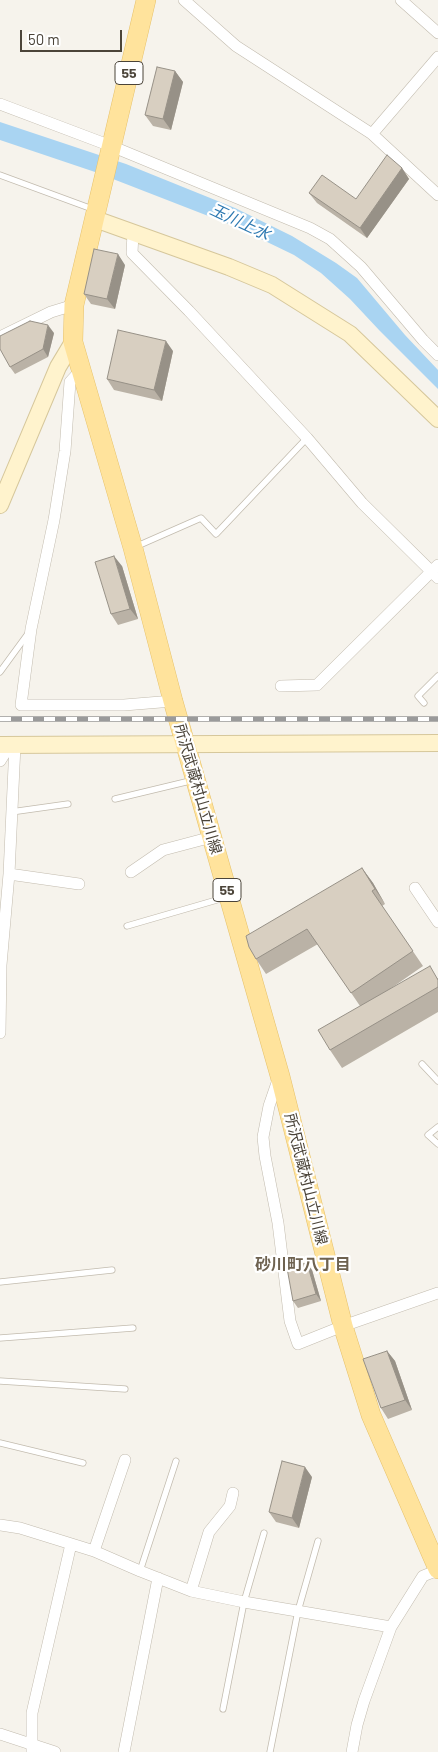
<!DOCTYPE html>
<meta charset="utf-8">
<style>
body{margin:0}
#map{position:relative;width:438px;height:1752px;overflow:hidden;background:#f6f3ec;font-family:Barlow,sans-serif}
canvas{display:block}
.scale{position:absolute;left:20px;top:30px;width:102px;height:22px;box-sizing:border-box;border:2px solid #4b4439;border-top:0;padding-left:6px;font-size:15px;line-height:18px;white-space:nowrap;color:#4b4439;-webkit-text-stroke:4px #fff;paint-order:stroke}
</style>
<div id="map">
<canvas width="438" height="1752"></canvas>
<div class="scale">50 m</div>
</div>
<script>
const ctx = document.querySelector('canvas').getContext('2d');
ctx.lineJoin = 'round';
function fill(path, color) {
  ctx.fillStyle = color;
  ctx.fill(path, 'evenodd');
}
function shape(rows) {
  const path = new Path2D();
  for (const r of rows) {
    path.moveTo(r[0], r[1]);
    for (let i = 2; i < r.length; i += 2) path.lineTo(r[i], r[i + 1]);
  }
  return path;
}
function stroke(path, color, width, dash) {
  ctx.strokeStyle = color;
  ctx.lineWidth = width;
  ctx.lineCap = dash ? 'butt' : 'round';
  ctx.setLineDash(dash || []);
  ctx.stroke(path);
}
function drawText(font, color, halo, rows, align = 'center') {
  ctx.font = font + ' Barlow,"Noto Sans JP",sans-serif';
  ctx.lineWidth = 4.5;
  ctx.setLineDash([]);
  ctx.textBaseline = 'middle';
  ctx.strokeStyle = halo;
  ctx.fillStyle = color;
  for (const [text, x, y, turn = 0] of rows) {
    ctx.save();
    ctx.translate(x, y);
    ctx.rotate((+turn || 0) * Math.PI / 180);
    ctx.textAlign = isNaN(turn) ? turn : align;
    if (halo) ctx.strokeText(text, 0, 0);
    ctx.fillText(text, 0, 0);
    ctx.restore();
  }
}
fill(shape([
 [0,122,126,164,235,208,292,236,336,263,357,278,405,335,438,370,438,389,379,330,350,299,321,273,294,255,234,226,95,172,0,140]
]), '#a9d4f2');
const lane = shape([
 [0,175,95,210],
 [135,547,201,518,216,534,307,438],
 [0,672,27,635],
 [424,703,418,696,438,676],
 [115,799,194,780],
 [11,812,68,804],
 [127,926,227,897],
 [422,1064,438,1081],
 [438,1127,428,1135,438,1144],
 [0,1282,112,1270],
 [0,1338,133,1328],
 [0,1381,125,1389],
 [0,1443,83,1463],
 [140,1571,176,1461],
 [223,1709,244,1602,264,1533],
 [270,1752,298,1611,318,1541]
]);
const street = shape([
 [184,0,236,46,372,134,438,195],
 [401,0,438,33],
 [0,104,111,146,310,228,330,239,361,267,423,340,438,355],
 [372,134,438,57],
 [133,233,132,253,189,311,307,438,362,503,438,578],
 [0,337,51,312,74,305],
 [80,371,70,382,65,451,54,520,31,629,21,705,124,705,173,701],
 [281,686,317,685,438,565],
 [0,761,10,745],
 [131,872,163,850,212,837],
 [9,874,79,884],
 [415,888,438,922],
 [0,1033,1,965,9,874,15,745],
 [279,1077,269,1106,263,1137,265,1156,278,1223,290,1321,298,1344,343,1326,438,1293],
 [0,1525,20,1528,94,1551,140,1571,191,1591,244,1602,391,1627],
 [94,1551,125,1460],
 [191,1591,209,1532,230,1506,233,1493],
 [0,1734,55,1752],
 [32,1752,32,1713,71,1544],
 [124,1752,158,1578],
 [352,1752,357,1725,364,1701,391,1627,423,1576,438,1570]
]);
const secondary = shape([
 [95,219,229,267,272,285,350,334,438,419],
 [0,505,58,367,73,342],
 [0,745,438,743]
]);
const primary = shape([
 [146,0,74,305,73,342,133,548,173,701,280,1076,343,1326,371,1415,438,1569]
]);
stroke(lane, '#c2bbae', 7);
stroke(street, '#c2bbae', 12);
stroke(secondary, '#d6c79b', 18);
stroke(primary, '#e6c16a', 20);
stroke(lane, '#fff', 5.5);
stroke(street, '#fff', 11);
stroke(secondary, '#fff3cd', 16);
stroke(primary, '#ffe39c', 19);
const rail = shape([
 [0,719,438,719]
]);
stroke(rail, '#9a9a9a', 5.5);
stroke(rail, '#fff', 4, [11]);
fill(shape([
 [175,71,183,82,171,130,153,126,145,115],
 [402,168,409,179,367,238,317,203,309,193,356,199],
 [125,265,115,309,91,304,84,294],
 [54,333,48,357,15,374,10,367],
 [173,351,162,401,114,390,107,379],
 [122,566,138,619,118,625,111,614],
 [362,868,373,883,385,904,382,906,423,966,390,989,438,978,438,1012,342,1068,330,1050,360,1006,318,944,266,974,256,959],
 [312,1270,321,1301,298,1308,293,1301],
 [387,1351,395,1361,412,1410,388,1419,381,1408],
 [312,1477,299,1528,276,1522,269,1512]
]), '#bab2a6');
fill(shape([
 [175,71,183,82,171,130,163,119],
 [402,168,409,179,367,238,360,228],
 [118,254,125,265,115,309,107,299],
 [48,325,54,333,48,357,43,349],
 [166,341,173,351,162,401,154,390],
 [114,556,122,566,138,619,130,609],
 [362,868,373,883,385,904,375,889],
 [307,1263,312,1270,321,1301,316,1294],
 [387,1351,395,1361,412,1410,405,1400],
 [305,1467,312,1477,299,1528,292,1518]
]), '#979187');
const building = shape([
 [157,67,175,71,163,119,145,115,157,67],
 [387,155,402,168,360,228,309,193,322,175,356,199,387,155],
 [94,249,118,254,107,299,84,294,94,249],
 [30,321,48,325,43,349,10,367,0,349,0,336,30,321],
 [118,330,166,341,154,390,107,379,118,330],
 [114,556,130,609,111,614,95,562,114,556],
 [362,868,375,889,372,891,413,951,351,993,307,929,256,959,249,947,246,936,362,868],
 [430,966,438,980,438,987,330,1050,318,1030,430,966],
 [307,1263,316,1294,293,1301,287,1268,307,1263],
 [387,1351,405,1400,381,1408,363,1359,387,1351],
 [282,1461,305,1467,292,1518,269,1512,282,1461]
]);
fill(building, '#d8cfc1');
stroke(building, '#979187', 1);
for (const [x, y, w] of [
 [129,73,28],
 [227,890,28]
]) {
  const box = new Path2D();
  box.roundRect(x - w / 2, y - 11.5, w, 23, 4);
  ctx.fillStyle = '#fff';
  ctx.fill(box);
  stroke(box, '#4b4439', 1);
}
drawText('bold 14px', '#4b4439', null, [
 ["55",129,73],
 ["55",227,890]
]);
drawText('15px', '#4b4439', '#fff', [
 ["所沢武蔵村山立川線",198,789,74],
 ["所沢武蔵村山立川線",306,1179,76]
]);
drawText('italic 16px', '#2e7ab2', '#fff', [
 ["玉川上水",240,222,25]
]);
drawText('bold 16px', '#6e6250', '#fff', [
 ["砂川町八丁目",303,1265]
]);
</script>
